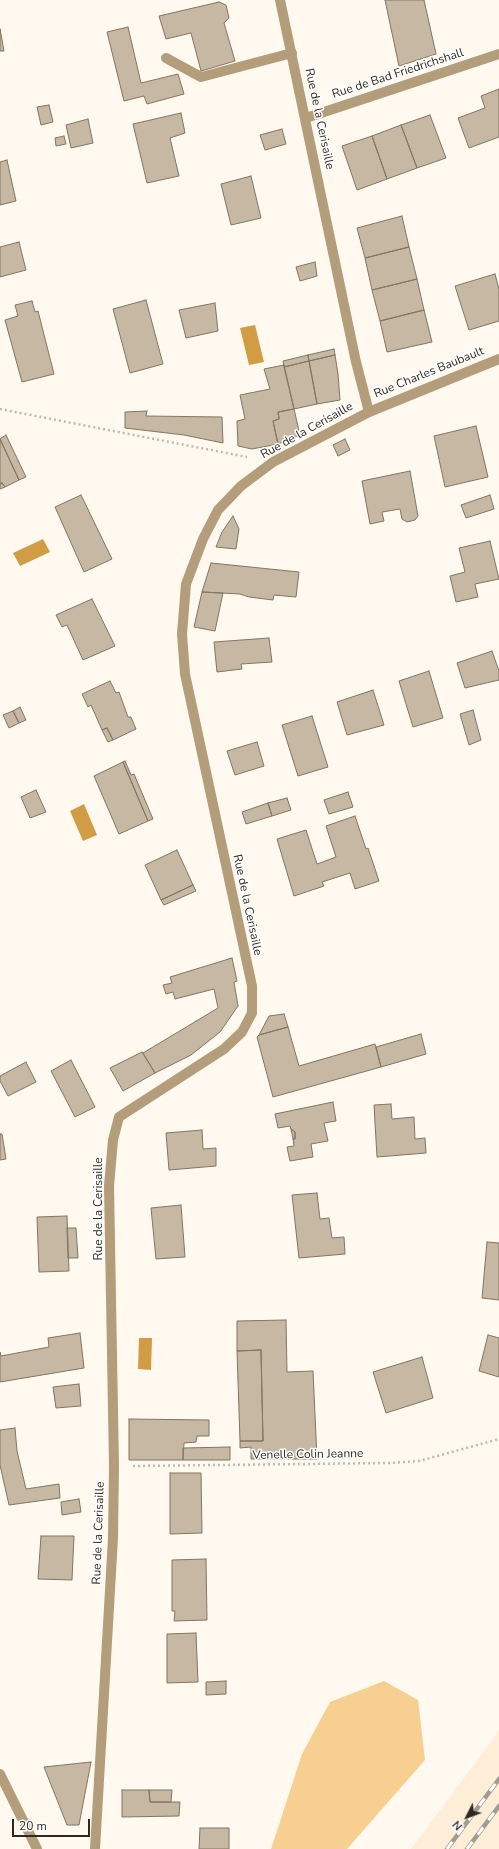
<!DOCTYPE html>
<style>
body{margin:0}
#map{position:relative;width:499px;height:1849px;overflow:hidden;background:#fff9f0;font-family:"Nunito Sans",sans-serif}
canvas{display:block}
.north{position:absolute;left:447px;top:1797px;width:40px;height:40px;-webkit-text-stroke:3px #fff;paint-order:stroke;rotate:228deg;font-size:11px;font-weight:700;line-height:16px;text-align:center;color:#2e2820}
.north::after{content:'';display:block;margin:auto;width:14px;height:18px;background:#2e2820;clip-path:polygon(50% 0,100% 100%,50% 72%,0 100%)}
.scale{position:absolute;left:12px;top:1819px;width:78px;height:18px;box-sizing:border-box;border:2px solid #2e2820;border-top:0;padding-left:5px;font-size:12px;line-height:14px;white-space:nowrap;color:#2e2820;-webkit-text-stroke:3px #fff;paint-order:stroke}
</style>
<div id="map">
<canvas width="499" height="1849"></canvas>
<div class="north">N</div>
<div class="scale">20 m</div>
</div>
<script>
const ctx = document.querySelector('canvas').getContext('2d');
ctx.lineJoin = 'round';
function fill(path, color) {
  ctx.fillStyle = color;
  ctx.fill(path, 'evenodd');
}
function shape(rows) {
  const path = new Path2D();
  for (const r of rows) {
    path.moveTo(r[0], r[1]);
    for (let i = 2; i < r.length; i += 2) path.lineTo(r[i], r[i + 1]);
  }
  return path;
}
function stroke(path, color, width, dash) {
  ctx.strokeStyle = color;
  ctx.lineWidth = width;
  ctx.lineCap = dash ? 'butt' : 'round';
  ctx.setLineDash(dash || []);
  ctx.stroke(path);
}
function drawText(font, color, halo, rows, align = 'center') {
  ctx.font = font + ' "Nunito Sans",sans-serif';
  ctx.lineWidth = 3;
  ctx.setLineDash([]);
  ctx.textBaseline = 'middle';
  ctx.strokeStyle = halo;
  ctx.fillStyle = color;
  for (const [text, x, y, turn = 0] of rows) {
    ctx.save();
    ctx.translate(x, y);
    ctx.rotate((+turn || 0) * Math.PI / 180);
    ctx.textAlign = isNaN(turn) ? turn : align;
    if (halo) ctx.strokeText(text, 0, 0);
    ctx.fillText(text, 0, 0);
    ctx.restore();
  }
}
fill(shape([
 [499,1730,499,1849,411,1849,487,1747]
]), '#feeed7');
fill(shape([
 [384,1681,418,1700,425,1760,347,1849,271,1849,302,1754,330,1702]
]), '#f7cf91');
fill(shape([
 [255,325,264,362,249,365,240,328],
 [43,539,50,552,20,566,13,553],
 [84,804,97,835,83,841,70,811],
 [139,1338,152,1338,151,1370,138,1369]
]), '#d19c43');
const building = shape([
 [385,0,424,0,436,54,399,66,385,0],
 [219,2,226,5,229,18,224,23,235,61,201,71,191,33,166,39,159,16,219,2],
 [128,27,141,83,178,74,184,94,147,104,144,96,124,101,107,32,128,27],
 [0,29,4,51,0,51,0,29],
 [499,89,499,137,469,148,458,118,485,108,481,96,499,89],
 [49,105,53,122,41,125,37,107,49,105],
 [181,113,185,133,170,138,179,176,147,183,133,124,181,113],
 [430,115,446,158,417,168,401,125,430,115],
 [88,119,93,143,71,148,66,125,88,119],
 [401,125,417,168,387,179,372,136,401,125],
 [282,129,286,144,265,150,260,135,282,129],
 [64,136,66,144,56,146,55,138,64,136],
 [372,136,387,179,357,190,342,146,372,136],
 [7,160,16,201,0,205,0,162,7,160],
 [251,176,261,218,231,225,221,184,251,176],
 [402,216,409,247,365,258,357,228,402,216],
 [19,242,26,270,0,277,0,247,19,242],
 [409,247,417,279,372,290,365,258,409,247],
 [315,262,317,276,300,281,296,267,315,262],
 [495,274,499,289,499,321,469,330,455,286,495,274],
 [417,279,424,310,380,321,372,290,417,279],
 [146,300,163,364,130,373,113,309,146,300],
 [32,301,35,312,38,311,54,374,22,382,5,320,18,316,15,305,32,301],
 [215,303,218,331,186,338,179,310,215,303],
 [424,310,432,342,387,352,380,321,424,310],
 [334,349,335,355,309,361,308,355,334,349],
 [308,355,309,361,284,367,283,361,308,355],
 [335,355,338,374,340,400,317,404,309,361,335,355],
 [309,361,317,404,294,409,284,367,309,361],
 [284,365,294,409,278,412,279,419,273,421,278,444,252,449,238,446,237,421,245,419,240,395,270,389,264,369,284,365],
 [294,409,300,435,278,444,273,421,279,419,278,412,294,409],
 [147,411,146,416,222,417,223,443,184,435,125,428,125,412,147,411],
 [476,426,488,477,445,487,434,436,476,426],
 [6,435,26,477,19,480,0,439,6,435],
 [0,439,19,480,5,487,2,483,0,484,0,439],
 [345,439,350,450,338,456,333,445,345,439],
 [410,471,418,516,415,520,407,522,402,519,400,509,382,512,384,521,370,524,362,481,410,471],
 [2,483,5,487,0,489,0,484,2,483],
 [81,495,112,559,84,572,55,507,81,495],
 [490,495,494,509,466,518,461,505,490,495],
 [233,516,239,529,236,549,216,547,222,532,233,516],
 [490,541,499,579,475,584,478,597,456,602,450,576,465,572,459,548,490,541],
 [211,563,299,572,296,597,274,595,273,600,249,597,240,594,202,592,211,563],
 [202,592,223,593,215,631,194,627,202,592],
 [92,599,115,646,83,660,67,625,62,627,56,615,92,599],
 [269,638,272,662,241,664,242,669,217,672,214,642,269,638],
 [492,651,499,671,499,680,465,688,457,663,492,651],
 [429,671,443,718,413,727,399,681,429,671],
 [110,681,116,693,119,692,128,717,131,717,136,729,113,740,107,728,102,730,91,705,88,707,82,694,110,681],
 [373,690,384,725,347,735,337,702,373,690],
 [20,707,26,720,19,723,13,711,20,707],
 [473,710,481,740,469,745,460,714,473,710],
 [13,711,19,723,9,728,3,715,13,711],
 [312,716,328,767,298,776,282,725,312,716],
 [107,728,113,740,108,742,102,730,107,728],
 [257,742,264,766,235,775,227,751,257,742],
 [125,761,131,775,134,774,153,819,148,821,123,762,125,761],
 [123,762,148,821,119,834,94,776,123,762],
 [36,790,46,812,30,818,21,797,36,790],
 [348,792,353,807,329,814,324,800,348,792],
 [287,798,291,810,272,816,268,803,287,798],
 [268,803,272,816,246,824,242,812,268,803],
 [355,816,366,849,368,848,379,881,355,889,350,873,322,882,324,886,294,896,277,839,306,830,317,864,336,857,326,826,355,816],
 [177,850,193,885,161,900,145,865,177,850],
 [193,885,196,891,164,905,161,900,193,885],
 [232,958,237,981,234,982,238,1006,220,1032,191,1055,155,1073,143,1053,218,1008,214,989,175,999,173,992,166,994,163,985,172,983,170,977,232,958],
 [284,1014,288,1027,259,1035,269,1016,284,1014],
 [288,1027,299,1066,375,1044,381,1067,273,1097,257,1037,259,1035,288,1027],
 [421,1034,426,1054,381,1067,376,1047,421,1034],
 [142,1052,155,1073,123,1091,110,1068,142,1052],
 [71,1060,95,1107,75,1117,51,1071,71,1060],
 [26,1062,36,1082,8,1096,0,1081,0,1076,26,1062],
 [333,1102,336,1121,324,1123,328,1141,311,1144,313,1157,290,1161,287,1147,294,1146,293,1139,295,1139,295,1132,291,1129,290,1126,278,1128,275,1114,333,1102],
 [391,1104,392,1119,414,1117,415,1139,425,1138,426,1153,377,1157,374,1105,391,1104],
 [291,1129,295,1132,295,1139,293,1139,291,1129],
 [202,1130,203,1149,216,1148,216,1166,169,1170,166,1133,202,1130],
 [0,1134,2,1134,6,1159,0,1160,0,1134],
 [317,1193,320,1219,329,1218,332,1238,344,1237,345,1254,299,1258,292,1195,317,1193],
 [181,1205,185,1257,156,1259,151,1208,181,1205],
 [67,1216,69,1271,39,1272,37,1217,67,1216],
 [67,1228,76,1228,78,1258,68,1258,67,1228],
 [487,1242,499,1243,499,1300,482,1298,487,1242],
 [286,1320,287,1372,313,1371,317,1459,251,1459,251,1447,240,1448,240,1441,263,1441,261,1350,237,1351,237,1321,286,1320],
 [80,1333,84,1368,0,1382,0,1352,1,1356,49,1347,48,1338,80,1333],
 [488,1335,499,1338,499,1377,479,1371,488,1335],
 [261,1350,263,1441,240,1441,237,1351,261,1350],
 [422,1357,433,1398,386,1413,373,1372,422,1357],
 [79,1384,81,1406,56,1408,53,1387,79,1384],
 [129,1419,209,1420,209,1436,197,1436,196,1442,184,1443,183,1460,129,1460,129,1419],
 [15,1428,17,1451,26,1489,59,1484,60,1498,9,1505,0,1465,0,1430,15,1428],
 [230,1447,230,1460,183,1460,183,1448,230,1447],
 [170,1473,201,1473,202,1533,170,1534,170,1473],
 [79,1499,81,1512,62,1515,61,1502,79,1499],
 [41,1536,74,1536,72,1580,38,1579,41,1536],
 [206,1559,207,1620,174,1621,175,1611,172,1611,172,1560,206,1559],
 [196,1633,198,1682,167,1683,167,1634,196,1633],
 [226,1681,226,1694,206,1695,206,1682,226,1681],
 [91,1762,79,1825,67,1825,44,1767,91,1762],
 [122,1790,149,1790,150,1802,180,1802,179,1816,122,1817,122,1790],
 [149,1790,172,1790,171,1802,150,1802,149,1790],
 [200,1828,229,1828,229,1849,199,1849,200,1828]
]);
fill(building, '#c6b8a2');
stroke(building, '#827561', 1);
stroke(shape([
 [0,409,247,457],
 [133,1466,390,1463,419,1461,499,1439]
]), '#bfb9b0', 2.5, [2, 3]);
stroke(shape([
 [166,58,201,77,292,53]
]), '#b49d7b', 10);
stroke(shape([
 [280,0,356,362,369,412],
 [306,118,499,54],
 [95,1849,113,1538,114,1466,109,1186,113,1140,119,1117,224,1049,242,1032,252,1013,252,986,185,674,182,634,186,584,203,539,218,510,241,486,273,462,369,412,499,359]
]), '#b49d7b', 10);
stroke(shape([
 [0,1774,37,1849]
]), '#b49d7b', 10);
const rail = shape([
 [447,1849,499,1779],
 [467,1849,499,1806]
]);
stroke(rail, '#a19b92', 4.5);
stroke(rail, '#fff', 3, [9]);
drawText('12px', '#2e2820', '#fff', [
 ["Rue de Bad Friedrichshall",398,74,-18],
 ["Rue de la Cerisaille",319,119,78],
 ["Rue Charles Baubault",429,373,-22],
 ["Rue de la Cerisaille",307,431,-29],
 ["Rue de la Cerisaille",247,905,78],
 ["Rue de la Cerisaille",99,1209,-90],
 ["Venelle Colin Jeanne",308,1455,-1],
 ["Rue de la Cerisaille",99,1533,-88]
]);
</script>
